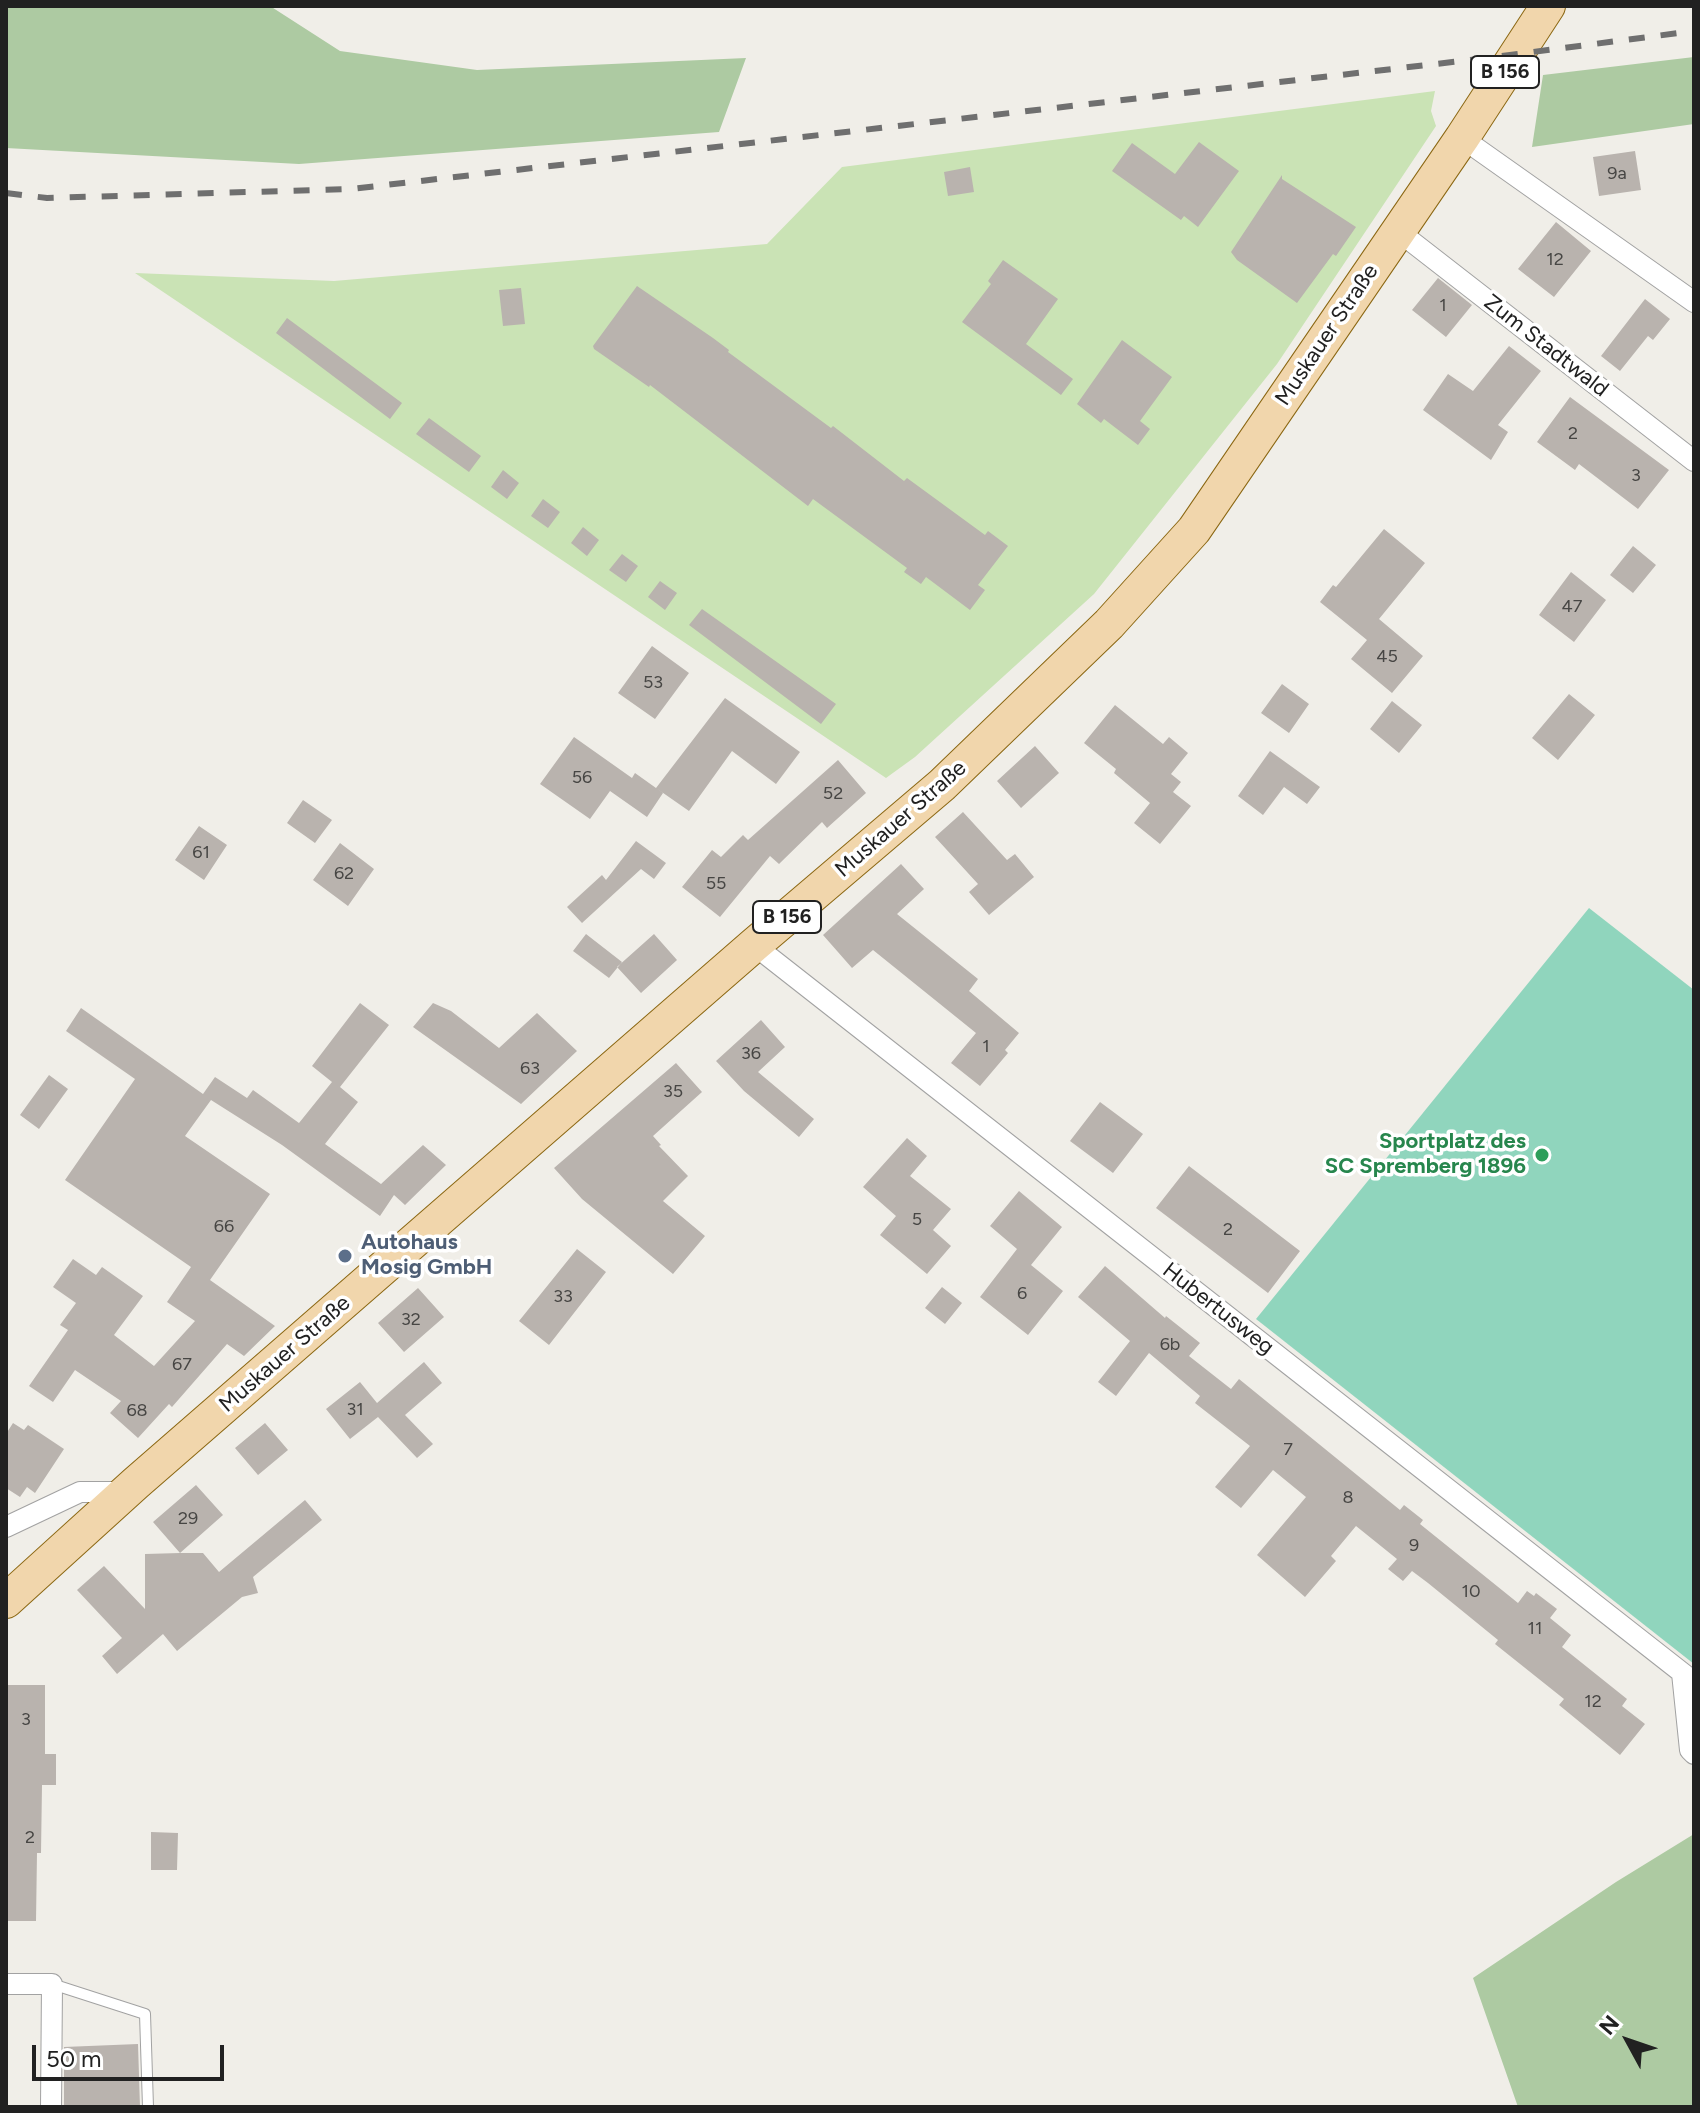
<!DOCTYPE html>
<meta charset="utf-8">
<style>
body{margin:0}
#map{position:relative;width:1700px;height:2113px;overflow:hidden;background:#f0eee8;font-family:Figtree,sans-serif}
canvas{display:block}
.frame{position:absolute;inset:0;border:8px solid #212121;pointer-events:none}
.north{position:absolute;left:1588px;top:2001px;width:80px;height:80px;-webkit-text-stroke:6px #fff;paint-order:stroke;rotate:310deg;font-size:22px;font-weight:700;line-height:32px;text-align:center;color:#212121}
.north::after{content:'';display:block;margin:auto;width:28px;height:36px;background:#212121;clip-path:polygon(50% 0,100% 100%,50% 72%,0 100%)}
.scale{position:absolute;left:32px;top:2045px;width:192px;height:36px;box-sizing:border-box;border:4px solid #212121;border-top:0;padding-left:10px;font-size:24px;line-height:28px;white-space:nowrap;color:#212121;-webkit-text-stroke:6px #fff;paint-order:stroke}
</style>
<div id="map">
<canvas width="1700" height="2113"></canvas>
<div class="frame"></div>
<div class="north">N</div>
<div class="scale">50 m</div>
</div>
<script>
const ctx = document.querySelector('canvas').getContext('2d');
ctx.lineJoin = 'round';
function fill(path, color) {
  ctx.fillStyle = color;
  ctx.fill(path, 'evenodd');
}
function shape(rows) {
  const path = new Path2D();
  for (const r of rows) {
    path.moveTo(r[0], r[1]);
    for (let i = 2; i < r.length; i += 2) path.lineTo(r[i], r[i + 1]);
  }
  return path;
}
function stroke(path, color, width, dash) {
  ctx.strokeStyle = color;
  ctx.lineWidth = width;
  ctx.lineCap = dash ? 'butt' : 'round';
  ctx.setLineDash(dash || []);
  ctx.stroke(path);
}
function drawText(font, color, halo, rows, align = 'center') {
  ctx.font = font + ' Figtree,sans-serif';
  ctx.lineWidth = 7;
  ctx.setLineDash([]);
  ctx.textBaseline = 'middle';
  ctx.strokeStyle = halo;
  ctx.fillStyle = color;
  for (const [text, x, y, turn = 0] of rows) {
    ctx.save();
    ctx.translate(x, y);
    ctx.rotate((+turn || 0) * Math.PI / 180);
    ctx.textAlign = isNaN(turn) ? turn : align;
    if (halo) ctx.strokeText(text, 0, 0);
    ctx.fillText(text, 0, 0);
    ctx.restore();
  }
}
fill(shape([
 [1435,91,1431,111,1436,126,1277,364,1094,594,915,757,886,778,135,273,334,281,767,244,842,167]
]), '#cae3b5');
fill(shape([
 [6,6,270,6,340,51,477,70,746,58,719,132,299,164,6,148],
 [1694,57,1694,124,1532,147,1543,75],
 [1694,1834,1694,2107,1518,2107,1473,1978,1616,1882]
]), '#adcaa2');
fill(shape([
 [1589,908,1694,990,1694,1664,1256,1319]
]), '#90d5bd');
fill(shape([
 [1199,142,1239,171,1198,227,1184,216,1181,220,1112,171,1132,143,1175,174],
 [1635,151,1641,190,1599,196,1593,157],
 [970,167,974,192,948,196,944,172],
 [1282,175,1282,179,1356,227,1336,256,1333,254,1297,303,1237,260,1231,252],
 [1556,222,1591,251,1554,297,1518,269],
 [1003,260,1058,299,1026,344,1073,379,1061,395,962,322,991,284,988,281],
 [1438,278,1472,305,1446,337,1412,310],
 [637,286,713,338,729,350,728,352,831,428,833,426,904,481,907,478,985,535,988,531,1008,546,978,585,985,590,970,610,926,577,921,584,904,572,907,568,813,499,808,506,650,385,649,387,594,349,593,346],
 [521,288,525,324,503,326,499,290],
 [1645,299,1670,319,1653,340,1648,336,1620,371,1601,356],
 [287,318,402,403,390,419,276,333],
 [1122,340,1172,377,1140,421,1150,429,1138,445,1104,419,1101,423,1077,404],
 [1509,346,1541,371,1498,425,1508,432,1491,460,1423,410,1448,374,1473,391],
 [1570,397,1669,470,1638,509,1579,464,1575,470,1537,442],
 [429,418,481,456,469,472,416,434],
 [503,470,519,483,507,499,491,487],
 [543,499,560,512,548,528,531,516],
 [583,527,599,540,587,556,571,543],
 [1384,529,1425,563,1379,619,1423,656,1392,693,1351,659,1367,640,1320,602,1333,585,1336,587],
 [1633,546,1656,565,1633,593,1610,575],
 [622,554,638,566,626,582,609,570],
 [1571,572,1606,600,1574,642,1539,615],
 [660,581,677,593,665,610,648,597],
 [702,609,836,704,821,724,689,625],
 [652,646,689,673,655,719,618,693],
 [1282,684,1309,704,1289,733,1261,713],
 [1569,694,1595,715,1558,760,1532,738],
 [725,698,800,752,776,784,732,751,689,811,656,788],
 [1392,701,1422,725,1399,753,1370,729],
 [1115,705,1163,744,1169,737,1188,753,1171,774,1181,782,1173,792,1191,806,1160,844,1134,823,1150,803,1114,773,1116,769,1084,743],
 [574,737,632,778,635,773,663,793,647,817,610,791,590,819,540,784],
 [1035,746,1059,773,1021,808,997,781],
 [1270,751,1320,787,1307,804,1284,787,1263,815,1238,796],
 [838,760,866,793,827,828,822,822,779,864,770,856,720,917,682,887,712,850,721,857,743,835,748,840],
 [303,800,332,820,315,843,287,823],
 [963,812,1007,860,1015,854,1034,877,989,915,969,892,978,884,935,837],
 [199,826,227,845,204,880,175,860],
 [636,841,666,863,654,879,641,869,582,923,567,907,602,875,606,880],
 [340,843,374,869,348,906,313,880],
 [901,864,924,889,897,914,978,979,969,991,1019,1033,1005,1050,1008,1053,980,1086,951,1063,976,1033,873,950,852,968,823,935],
 [586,934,622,962,609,978,573,951],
 [654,934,677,960,641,993,617,967],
 [360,1003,389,1025,340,1087,358,1102,325,1144,381,1184,423,1145,446,1165,405,1205,394,1195,380,1216,282,1145,211,1100,185,1136,270,1194,210,1280,275,1326,244,1356,227,1344,172,1407,169,1404,138,1438,110,1413,121,1401,75,1370,53,1402,29,1386,68,1330,60,1325,76,1303,53,1287,73,1259,96,1275,102,1267,143,1296,114,1335,154,1366,195,1321,167,1302,191,1267,65,1180,135,1079,66,1031,81,1008,203,1094,215,1077,247,1098,253,1090,299,1123,332,1082,312,1066],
 [433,1003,451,1011,499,1048,537,1013,577,1051,521,1104,413,1027],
 [761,1020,785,1047,758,1072,814,1119,799,1137,744,1091,716,1061],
 [676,1063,702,1092,653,1136,661,1145,659,1146,688,1176,663,1201,705,1236,673,1274,582,1199,554,1168],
 [49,1075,68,1089,39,1129,20,1115],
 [1100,1102,1143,1134,1113,1173,1070,1141],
 [907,1138,927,1156,910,1176,951,1209,933,1230,951,1246,927,1274,880,1235,896,1216,863,1187],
 [1189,1166,1300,1251,1268,1293,1156,1208],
 [1019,1191,1062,1227,1031,1265,1063,1291,1028,1335,980,1297,1017,1249,990,1226],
 [577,1249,606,1272,549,1345,519,1321],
 [1105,1266,1165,1318,1166,1316,1200,1343,1189,1356,1231,1389,1239,1379,1400,1510,1404,1505,1423,1520,1420,1524,1518,1603,1527,1591,1534,1596,1536,1593,1557,1609,1550,1618,1571,1635,1562,1647,1627,1699,1622,1706,1645,1724,1620,1755,1559,1705,1564,1699,1495,1644,1498,1640,1428,1583,1412,1571,1403,1581,1388,1569,1397,1559,1356,1526,1331,1556,1336,1561,1305,1597,1257,1555,1306,1497,1273,1470,1241,1508,1215,1487,1250,1446,1195,1403,1200,1396,1149,1353,1116,1396,1098,1382,1130,1341,1078,1297],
 [942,1287,962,1303,945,1324,925,1308],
 [418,1288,444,1317,404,1352,378,1323],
 [424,1362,442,1383,405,1415,433,1444,417,1458,378,1417,350,1439,326,1409,360,1382,377,1403],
 [13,1423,24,1430,28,1425,64,1449,35,1493,27,1487,20,1497,6,1488,6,1434],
 [265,1423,288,1450,258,1475,235,1448],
 [196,1485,223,1515,180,1553,203,1553,219,1572,305,1500,322,1520,253,1577,258,1593,242,1597,177,1651,163,1634,117,1674,102,1656,122,1638,77,1590,104,1566,145,1609,145,1554,180,1553,153,1522],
 [6,1685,45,1685,45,1754,56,1754,56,1785,42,1785,41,1853,37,1853,36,1921,6,1921],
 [151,1832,178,1833,177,1870,151,1870],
 [138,2044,140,2107,64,2107,64,2047]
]), '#b9b3ae');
const lane = shape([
 [52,1984,145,2014,148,2107]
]);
const street = shape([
 [1462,138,1694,302],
 [1398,231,1694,461],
 [754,945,1694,1682],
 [6,1527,80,1492,126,1492],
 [1682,1673,1690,1750,1694,1754],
 [6,1984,52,1984,51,2107]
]);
const primary = shape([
 [6,1601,136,1483,754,945,942,785,1109,624,1194,530,1462,138,1548,6]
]);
stroke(lane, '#a2a2a2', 12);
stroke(street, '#a2a2a2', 22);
stroke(primary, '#8b6712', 36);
stroke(lane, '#fff', 10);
stroke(street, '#fff', 20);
stroke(primary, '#f1d6ac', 34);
stroke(shape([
 [6,193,47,198,351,189,1479,59,1694,31]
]), '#6f6f6f', 6, [16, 16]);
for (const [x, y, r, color] of [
 [1542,1155,8,"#2e9e5b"],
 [345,1256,8,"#5c6f8a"]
]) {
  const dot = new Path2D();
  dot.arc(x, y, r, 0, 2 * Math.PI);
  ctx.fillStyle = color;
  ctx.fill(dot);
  stroke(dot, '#fff', 3);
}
drawText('18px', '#474644', null, [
 ["9a",1617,174],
 ["12",1555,260],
 ["1",1443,306],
 ["2",1573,434],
 ["3",1636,476],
 ["47",1572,607],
 ["45",1387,657],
 ["53",653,683],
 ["56",582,778],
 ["52",833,794],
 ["61",201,853],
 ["62",344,874],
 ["55",716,884],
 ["1",986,1047],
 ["36",751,1054],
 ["63",530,1069],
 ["35",673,1092],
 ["5",917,1220],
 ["66",224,1227],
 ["2",1228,1230],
 ["6",1022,1294],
 ["33",563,1297],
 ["32",411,1320],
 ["6b",1170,1345],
 ["67",182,1365],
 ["31",355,1410],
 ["68",137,1411],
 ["7",1288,1450],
 ["8",1348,1498],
 ["29",188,1519],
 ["9",1414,1546],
 ["10",1471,1592],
 ["11",1535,1629],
 ["12",1593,1702],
 ["3",26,1720],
 ["2",30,1838]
]);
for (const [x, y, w] of [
 [1505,72,68],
 [787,917,68]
]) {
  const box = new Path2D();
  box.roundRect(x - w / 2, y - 16, w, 32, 6);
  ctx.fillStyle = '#fff';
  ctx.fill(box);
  stroke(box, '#212121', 2);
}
drawText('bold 20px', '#212121', null, [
 ["B 156",1505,72],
 ["B 156",787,917]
]);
drawText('22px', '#212121', '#fff', [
 ["Muskauer Straße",1327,335,-56],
 ["Zum Stadtwald",1546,346,38],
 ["Muskauer Straße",901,819,-41],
 ["Hubertusweg",1218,1309,38],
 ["Muskauer Straße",285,1354,-41]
]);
drawText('bold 22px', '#27864d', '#fff', [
 ["Sportplatz des",1526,1142],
 ["SC Spremberg 1896",1526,1167]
], 'right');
drawText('bold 22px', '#4e5e75', '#fff', [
 ["Autohaus",361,1243],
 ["Mosig GmbH",361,1268]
], 'left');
</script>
